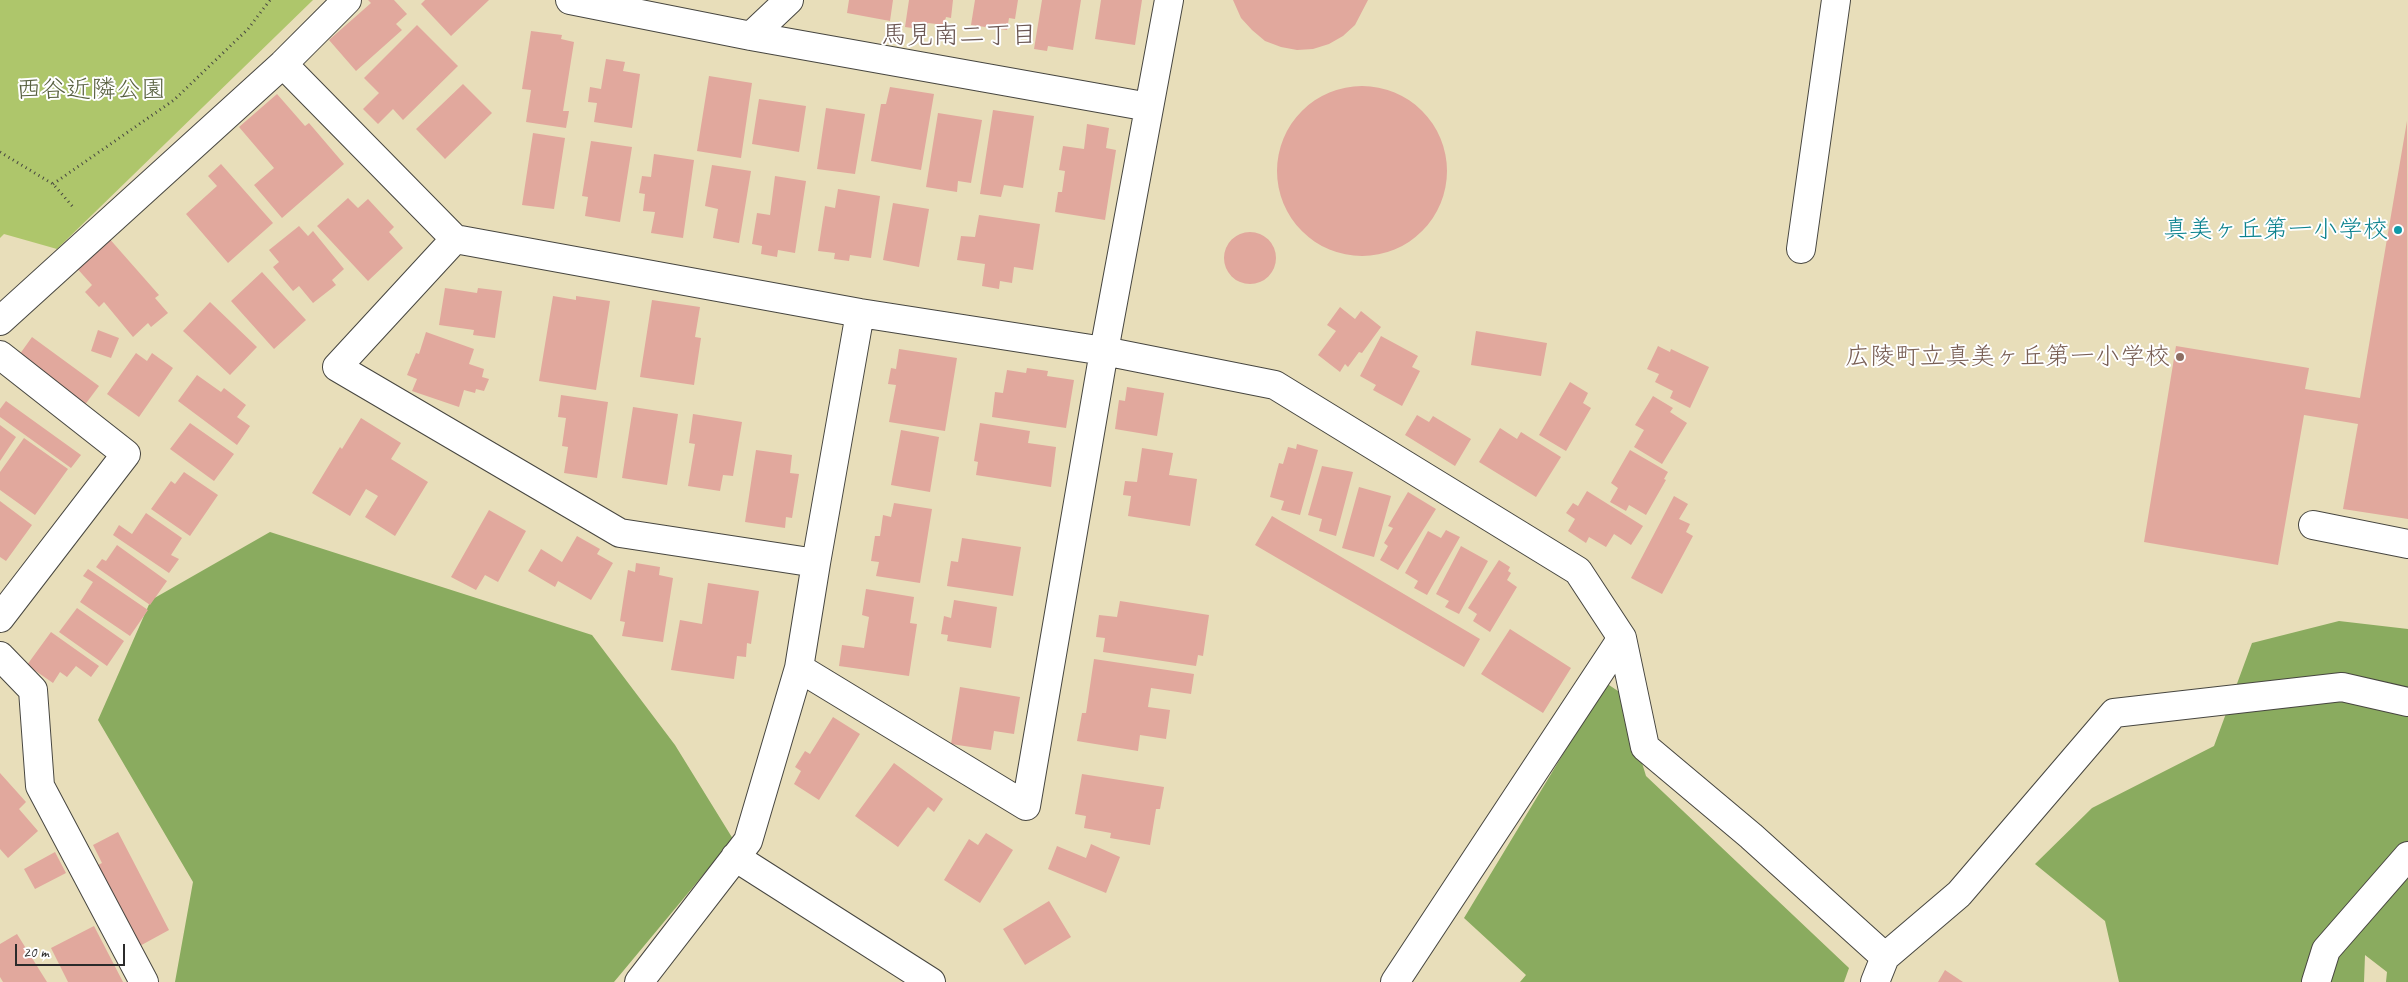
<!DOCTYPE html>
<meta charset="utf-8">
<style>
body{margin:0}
#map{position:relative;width:2408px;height:982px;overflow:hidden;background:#e8deba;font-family:Caveat,sans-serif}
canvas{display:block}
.scale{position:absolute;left:15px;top:944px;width:110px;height:22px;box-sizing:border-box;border:2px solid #2b2b2b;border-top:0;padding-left:6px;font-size:15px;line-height:18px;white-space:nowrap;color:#2b2b2b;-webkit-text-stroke:4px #fff;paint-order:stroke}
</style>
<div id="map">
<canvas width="2408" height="982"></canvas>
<div class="scale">20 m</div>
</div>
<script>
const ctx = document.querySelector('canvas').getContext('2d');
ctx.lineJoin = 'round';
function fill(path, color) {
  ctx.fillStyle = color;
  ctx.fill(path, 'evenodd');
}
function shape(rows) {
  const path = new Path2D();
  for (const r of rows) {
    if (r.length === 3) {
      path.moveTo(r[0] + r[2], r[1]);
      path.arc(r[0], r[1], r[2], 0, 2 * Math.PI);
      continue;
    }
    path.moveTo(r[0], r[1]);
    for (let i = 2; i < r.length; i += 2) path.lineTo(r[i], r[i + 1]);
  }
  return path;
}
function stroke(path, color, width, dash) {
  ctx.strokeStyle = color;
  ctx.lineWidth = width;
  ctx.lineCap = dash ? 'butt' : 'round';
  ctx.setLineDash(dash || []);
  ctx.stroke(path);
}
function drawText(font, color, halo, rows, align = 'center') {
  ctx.font = font + ' Caveat,"Klee One",sans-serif';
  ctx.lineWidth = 4;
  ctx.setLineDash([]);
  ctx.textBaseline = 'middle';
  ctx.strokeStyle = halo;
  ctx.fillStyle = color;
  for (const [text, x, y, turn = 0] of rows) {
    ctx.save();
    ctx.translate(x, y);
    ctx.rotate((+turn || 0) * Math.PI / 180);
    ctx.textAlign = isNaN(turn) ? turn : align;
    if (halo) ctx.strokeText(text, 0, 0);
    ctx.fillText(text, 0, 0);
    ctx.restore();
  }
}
fill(shape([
 [0,0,313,0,57,249,4,234,0,238]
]), '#aec66b');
fill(shape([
 [270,532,592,635,675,745,733,839,614,982,175,982,193,882,98,720,151,600],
 [2339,621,2408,629,2408,982,2386,982,2387,972,2365,955,2364,982,2119,982,2105,921,2035,864,2092,808,2214,746,2252,643],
 [1606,683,1621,693,1646,776,1849,968,1844,982,1520,982,1526,975,1464,918]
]), '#8aab5f');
fill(shape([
 [368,0,394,0,407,14,396,24,402,30,356,71,329,40,371,3],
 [425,0,489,0,451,36,421,4],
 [849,0,893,0,890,21,847,13],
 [909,0,953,0,951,18,946,17,944,25,928,23,927,30,905,27],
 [975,0,1018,0,1015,19,1009,18,1007,30,971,25],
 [1042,0,1081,0,1073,50,1048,46,1047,51,1034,49],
 [1101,0,1142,0,1135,45,1095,39],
 [1233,0,1368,0,1355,25,1343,36,1329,44,1313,49,1297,50,1281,47,1265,41,1252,30,1241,18],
 [417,25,458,66,403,120,393,109,378,124,363,109,379,93,364,78],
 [531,31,562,35,561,39,574,42,563,111,569,111,566,128,526,122,531,90,522,89],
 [606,59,625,62,623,71,640,74,632,128,594,122,597,103,588,102,590,87,601,89],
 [709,76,752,83,741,158,697,151],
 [463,84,492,113,445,159,416,129],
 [1362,171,85],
 [890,87,934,94,921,170,871,161,881,104,886,104],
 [277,94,305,126,309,123,344,164,282,218,254,185,274,168,239,127],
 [759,99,806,106,799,152,752,144],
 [826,108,865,114,855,174,817,169],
 [993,110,1034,116,1023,188,1004,185,1001,197,980,194],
 [938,113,982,120,971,183,958,181,957,192,926,187],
 [2407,121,2408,519,2343,509,2358,424,2304,415,2278,565,2144,542,2176,346,2309,368,2305,389,2360,398],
 [1087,124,1109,128,1106,148,1116,150,1105,220,1055,212,1058,192,1062,192,1065,171,1059,170,1063,146,1084,149],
 [533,133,565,138,554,209,522,205],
 [591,141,632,147,620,222,585,216,588,197,582,196],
 [654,154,694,160,683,238,651,233,655,212,643,211,645,194,639,193,642,176,651,177],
 [221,164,273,223,228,263,186,214,217,186,208,176],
 [712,165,751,171,739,243,713,238,718,209,705,206],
 [775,176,806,181,795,253,778,250,777,257,761,254,762,246,752,244,757,213,770,215],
 [838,189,880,196,871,258,850,255,849,261,834,259,835,253,818,251,825,206,835,208],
 [348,198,358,208,368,199,394,227,389,232,403,248,368,281,317,226],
 [893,203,929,209,919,267,883,260],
 [979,215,1040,224,1033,270,1014,267,1012,283,1000,281,999,289,982,286,985,264,957,260,961,236,975,237],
 [299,226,308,236,313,231,344,269,332,280,336,285,313,303,299,286,293,291,273,267,279,262,269,250],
 [1250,258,26],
 [107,236,159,295,155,298,168,313,151,327,148,323,133,337,104,302,99,307,85,292,92,285,74,265],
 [262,272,306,320,274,349,231,301],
 [445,288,477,293,478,288,502,291,495,338,473,335,474,330,439,325],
 [553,296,576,300,576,296,610,301,596,390,539,381],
 [652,300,700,307,695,337,701,338,694,385,640,377],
 [210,302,257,347,230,375,183,331],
 [1340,307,1355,319,1361,311,1381,327,1362,353,1359,352,1348,367,1345,364,1340,372,1318,355,1336,331,1327,325],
 [98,330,119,338,111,358,91,351],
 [1476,331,1547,343,1541,376,1471,365],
 [426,332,474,349,469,364,484,369,482,377,489,379,484,391,476,389,475,393,464,390,459,407,412,391,417,379,407,375,416,353,419,354],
 [1381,336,1418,356,1412,367,1420,371,1402,406,1373,390,1376,385,1360,376],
 [32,337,99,386,84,406,17,358],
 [1658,346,1670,352,1671,349,1709,367,1690,408,1670,398,1673,391,1655,382,1659,374,1647,369],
 [899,349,957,358,945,431,889,422,896,385,888,384,891,368,896,369],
 [136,353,147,361,152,353,173,368,139,417,107,394],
 [1027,368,1048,371,1047,376,1074,380,1066,428,992,417,995,392,1003,393,1007,370,1026,373],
 [197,375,221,392,224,388,246,405,237,417,250,426,237,445,178,401],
 [1570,382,1588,393,1583,403,1591,408,1566,451,1539,435],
 [1127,387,1164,393,1157,436,1115,429,1119,400,1125,401],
 [561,395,608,402,597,478,564,473,568,447,562,446,566,418,558,417],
 [1653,396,1673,408,1670,412,1687,423,1662,464,1634,447,1644,430,1635,425],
 [6,401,81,455,71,468,0,417,0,409],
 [633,407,678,414,667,485,622,478],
 [693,414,742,422,733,476,723,475,720,491,688,486,695,444,689,443],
 [1417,415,1429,422,1433,416,1471,439,1455,466,1405,435],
 [361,418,401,443,391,459,428,482,395,536,365,517,378,496,366,489,350,516,312,493,340,447,342,449],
 [190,423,234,454,214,481,170,449],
 [980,423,1030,431,1028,443,1056,447,1051,487,976,475,978,462,974,461],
 [0,425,16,437,0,461],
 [1500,428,1517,439,1521,432,1561,457,1536,497,1479,462],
 [901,430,939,437,930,492,891,485],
 [24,438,68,469,35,515,0,490,0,472],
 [1297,444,1318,450,1300,515,1281,510,1284,501,1270,497,1279,463,1283,464,1288,447,1296,449],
 [1142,448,1173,453,1169,475,1197,479,1190,526,1128,516,1131,496,1123,495,1125,481,1137,482],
 [756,450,792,455,790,473,799,474,792,518,786,517,785,528,745,522],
 [1630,450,1668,472,1664,479,1666,480,1646,515,1629,505,1626,511,1610,502,1618,488,1611,483],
 [1322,466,1353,472,1336,536,1319,531,1322,519,1308,515],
 [184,472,218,495,190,536,151,509,171,481,175,484],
 [1359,487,1391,496,1374,557,1342,548],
 [1587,491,1643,526,1631,545,1614,534,1606,547,1589,537,1586,543,1568,531,1575,519,1566,513,1573,503,1578,506],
 [1408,492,1436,509,1398,570,1380,560,1388,546,1384,543,1393,528,1388,526],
 [1674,496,1688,504,1679,519,1690,524,1686,532,1693,536,1662,594,1631,578],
 [0,501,32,525,6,561,0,557],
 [894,503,932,509,920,583,876,576,879,562,871,561,875,536,880,536,883,515,891,517],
 [489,510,526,531,498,582,485,575,476,590,451,577],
 [146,513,182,538,171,555,179,559,169,573,113,535,119,525,132,534],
 [1272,516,1480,639,1464,667,1255,545],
 [1446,530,1460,537,1427,595,1414,588,1418,581,1405,573,1428,531,1441,538],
 [577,536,600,549,597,554,613,563,591,600,558,581,555,587,528,571,541,549,562,562],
 [962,538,1021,547,1013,596,947,586,951,561,958,562],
 [117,545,167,581,150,605,96,567,102,559,106,561],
 [1461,546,1488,561,1459,614,1445,607,1449,601,1436,594],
 [1499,560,1510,567,1508,571,1511,573,1507,580,1517,587,1490,632,1473,621,1477,614,1468,608],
 [636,563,660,567,659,575,673,578,663,642,622,636,625,622,620,621,628,570,635,572],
 [88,569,148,610,130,636,80,602,93,582,83,576],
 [708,583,759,591,751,644,747,643,746,657,737,656,734,679,671,670,680,620,702,624],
 [866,589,914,597,910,623,917,624,909,676,839,666,842,645,864,648,869,617,862,615],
 [954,600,997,607,991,648,947,641,948,635,941,634,944,616,951,618],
 [1120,601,1209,615,1203,656,1198,655,1196,666,1103,652,1105,638,1096,637,1099,615,1117,617],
 [77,608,124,641,107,666,59,632],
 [1510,629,1571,668,1543,713,1481,674],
 [51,632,99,666,91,677,76,666,67,677,60,672,53,683,27,665],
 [1094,659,1194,674,1191,694,1151,688,1148,707,1170,710,1166,739,1140,735,1138,751,1077,741,1082,713,1086,713],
 [960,687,1020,697,1014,734,994,731,991,750,951,744],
 [833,717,860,734,819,800,794,784,801,771,795,767,805,751,810,754],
 [894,763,943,799,934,812,928,807,898,847,855,816],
 [0,773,26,802,19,809,38,831,8,858,0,849],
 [1082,774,1164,787,1160,809,1156,809,1150,845,1110,838,1111,833,1084,828,1086,816,1075,814],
 [118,832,169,930,136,948,90,869,102,863,93,845],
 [986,833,1013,850,980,903,944,880,969,839,978,845],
 [1091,844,1120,857,1106,893,1048,869,1057,846,1086,858],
 [55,852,66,873,35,889,24,869],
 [1049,901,1071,937,1025,965,1003,929],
 [94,926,123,982,68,982,51,948],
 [17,934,47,982,3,982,0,977,0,944],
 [1945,970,1963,982,1938,982]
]), '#e1a89d');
const minor = shape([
 [570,0,751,36,1149,107],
 [751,36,789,0],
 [283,64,455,239,337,367,620,533,816,563,799,668,748,841,639,982],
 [455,239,860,313,1104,351,1275,385,1578,571,1622,638,1645,747,1751,836,1885,957],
 [1801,249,1836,0],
 [0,321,283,64,347,0],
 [0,355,126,454,0,618],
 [2313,525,2408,544],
 [816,563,860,313],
 [0,656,33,690,40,786,144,982],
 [799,668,1026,806,1104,351,1169,0],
 [735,857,931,982],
 [1395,982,1622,638],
 [1875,982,1885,957,1959,894,2114,713,2342,687,2408,702],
 [2316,982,2326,950,2408,856]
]);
stroke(minor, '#474640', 30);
stroke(shape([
 [0,152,53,184,74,208],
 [53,184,174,100,248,29,270,0]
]), '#474640', 3, [1, 4]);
stroke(minor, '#fff', 28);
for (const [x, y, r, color] of [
 [2398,230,5,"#0f9aa8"],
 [2180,357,5,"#8d6e63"]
]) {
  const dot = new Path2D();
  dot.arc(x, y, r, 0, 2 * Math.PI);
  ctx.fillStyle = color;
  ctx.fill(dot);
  stroke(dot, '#fff', 2);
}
drawText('25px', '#596141', '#fff', [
 ["西谷近隣公園",91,90]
]);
drawText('25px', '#0d838f', '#fff', [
 ["真美ヶ丘第一小学校",2388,230]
], 'right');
drawText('25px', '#785e54', '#fff', [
 ["広陵町立真美ヶ丘第一小学校",2170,357]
], 'right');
drawText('26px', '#6b5753', '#fff', [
 ["馬見南二丁目",959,36]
]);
</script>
